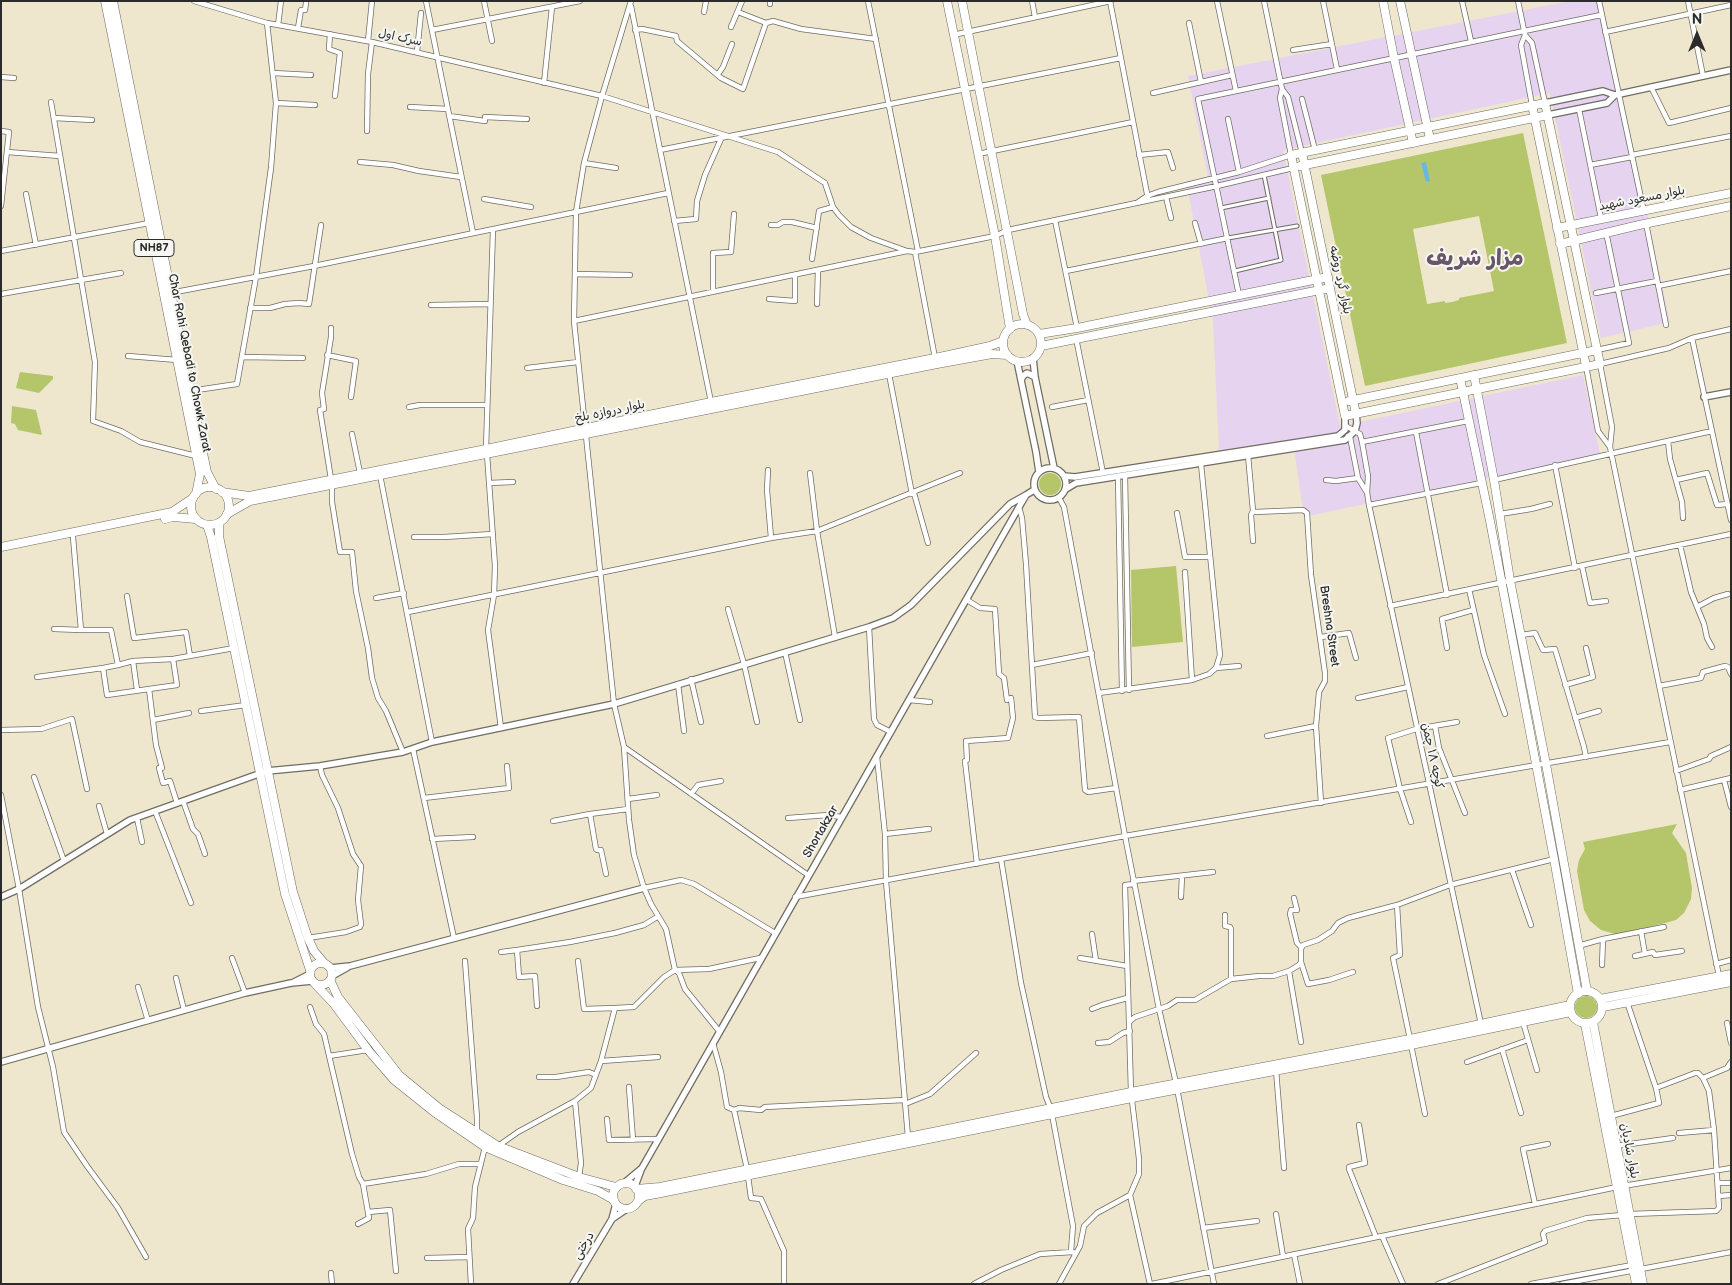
<!DOCTYPE html>
<meta charset="utf-8">
<style>
body{margin:0}
#map{position:relative;width:1732px;height:1285px;overflow:hidden;background:#eee7ce;font-family:"Balsamiq Sans",sans-serif}
canvas{display:block}
.frame{position:absolute;inset:0;border:2px solid #2b2b2b;pointer-events:none}
.north{position:absolute;left:1672px;top:10px;width:50px;height:50px;-webkit-text-stroke:4px #f6f6f2;paint-order:stroke;rotate:0deg;font-size:14px;font-weight:700;line-height:20px;text-align:center;color:#2b2b2b}
.north::after{content:'';display:block;margin:auto;width:18px;height:22px;background:#2b2b2b;clip-path:polygon(50% 0,100% 100%,50% 72%,0 100%)}
</style>
<div id="map">
<canvas width="1732" height="1285"></canvas>
<div class="frame"></div>
<div class="north">N</div>
</div>
<script>
const ctx = document.querySelector('canvas').getContext('2d');
ctx.lineJoin = 'round';
function fill(path, color) {
  ctx.fillStyle = color;
  ctx.fill(path, 'evenodd');
}
function shape(rows) {
  const path = new Path2D();
  for (const r of rows) {
    if (r.length === 3) {
      path.moveTo(r[0] + r[2], r[1]);
      path.arc(r[0], r[1], r[2], 0, 2 * Math.PI);
      continue;
    }
    path.moveTo(r[0], r[1]);
    for (let i = 2; i < r.length; i += 2) path.lineTo(r[i], r[i + 1]);
  }
  return path;
}
function stroke(path, color, width, dash) {
  ctx.strokeStyle = color;
  ctx.lineWidth = width;
  ctx.lineCap = dash ? 'butt' : 'round';
  ctx.setLineDash(dash || []);
  ctx.stroke(path);
}
function drawText(font, color, halo, rows, align = 'center') {
  ctx.font = font + ' "Balsamiq Sans","Playpen Sans Arabic",sans-serif';
  ctx.lineWidth = 4;
  ctx.setLineDash([]);
  ctx.textBaseline = 'middle';
  ctx.strokeStyle = halo;
  ctx.fillStyle = color;
  for (const [text, x, y, turn = 0] of rows) {
    ctx.save();
    ctx.translate(x, y);
    ctx.rotate((+turn || 0) * Math.PI / 180);
    ctx.textAlign = isNaN(turn) ? turn : align;
    if (halo) ctx.strokeText(text, 0, 0);
    ctx.fillText(text, 0, 0);
    ctx.restore();
  }
}
fill(shape([
 [1570,1,1602,1,1670,322,1601,338,1550,93,1283,150,1340,426,1583,375,1600,454,1304,517,1293,441,1219,453,1213,320,1186,181,1208,177,1188,76]
]), '#e6d3f0');
fill(shape([
 [1523,133,1567,343,1365,386,1321,175],
 [1479,216,1494,291,1459,298,1459,300,1452,302,1445,303,1445,301,1427,304,1413,229],
 [20,372,53,376,53,379,39,393,16,388],
 [12,406,36,410,42,435,18,430,15,424,11,423],
 [1050,484,11],
 [1176,566,1183,642,1132,647,1131,570],
 [1677,824,1672,833,1686,853,1692,888,1691,899,1684,913,1676,920,1669,922,1629,932,1615,934,1601,930,1590,921,1584,910,1577,871,1579,860,1585,849,1583,842],
 [1586,1007,11]
]), '#b4c669');
fill(shape([
 [1426,162,1430,181,1426,182,1421,163]
]), '#68b8e3');
const pedestrian = shape([
 [1221,208,1269,198],
 [1228,238,1297,226],
 [1235,271,1281,260,1264,175]
]);
const minor = shape([
 [194,1,267,23,372,42,602,96,778,152,825,183,833,207,839,215,851,227,871,238,907,251],
 [426,1,473,233],
 [484,1,492,41],
 [631,1,602,96,584,163,576,212,574,321,614,704,624,747,808,875],
 [868,1,918,251],
 [1032,1,1035,17],
 [1110,1,1148,199],
 [1217,1,1236,91],
 [1323,1,1337,69],
 [1462,1,1471,41],
 [1518,1,1525,35,1532,43,1545,103],
 [1599,1,1644,212],
 [1688,1,1703,76],
 [770,4,770,1],
 [631,6,711,402],
 [704,12,706,1],
 [738,12,766,23],
 [1189,23,1201,82],
 [278,25,281,1],
 [731,27,742,1],
 [298,28,301,10,305,10,306,3],
 [432,30,580,1],
 [635,30,642,29,676,36,677,41,721,78,743,89,766,23,773,21,801,29,876,39],
 [1605,32,1731,5],
 [330,34,329,49,340,53,335,96],
 [953,35,1111,1],
 [1525,35,1521,45,1532,105],
 [368,41,372,1],
 [1293,50,1332,44],
 [417,52,421,13],
 [273,73,311,75],
 [718,74,723,67,732,44],
 [1,77,14,78],
 [544,83,552,7],
 [1651,87,1669,123,1731,108],
 [1282,89,1288,97,1302,153],
 [1153,93,1232,75],
 [1302,99,1315,150],
 [51,102,95,362,93,421,121,431,140,442,196,456],
 [276,103,315,105],
 [410,107,448,109],
 [1579,109,1601,218],
 [449,116,485,121],
 [485,117,527,119],
 [54,118,92,120],
 [1228,119,1239,172],
 [1,131,9,132,1,206],
 [367,131,368,74,372,42],
 [660,150,1121,58],
 [7,152,60,156],
 [978,154,1133,122],
 [1139,155,1168,152,1173,168],
 [1632,155,1731,136],
 [360,162,393,165,419,171,461,177],
 [584,163,616,168],
 [1590,165,1632,157],
 [26,194,36,245],
 [1166,197,1171,218],
 [484,199,531,207],
 [1138,202,1147,196,1158,192,1239,172,1291,155,1280,98,1282,89,1264,1],
 [1055,220,1077,328],
 [674,221,696,219,697,201,705,175,721,139],
 [1195,223,1201,244],
 [1646,223,1666,325],
 [771,225,778,225,783,222,792,222,817,228],
 [1,251,149,223],
 [915,252,935,358],
 [812,259,819,211,833,207],
 [1066,271,1228,238],
 [575,274,630,275],
 [1658,286,1731,271],
 [713,292,713,253,731,252,734,214],
 [170,293,314,266,668,193],
 [1596,293,1657,281],
 [1,294,121,273],
 [1239,295,1198,99,1601,15],
 [769,299,795,301,795,275],
 [817,304,818,270],
 [431,305,490,304],
 [250,308,270,308,285,304,299,303,309,304,321,225],
 [574,321,907,251,915,252,995,236,1008,230,1217,186,1293,168],
 [331,328,331,337,322,393,324,409,320,410,331,479],
 [1076,338,1103,473],
 [1692,338,1731,520],
 [1597,350,1629,343,1606,232],
 [327,355,356,361,351,397],
 [128,356,177,360],
 [242,357,303,358],
 [1586,366,1598,431,1610,447],
 [527,368,578,362],
 [889,374,912,494],
 [190,391,237,384,256,277,271,168,276,103,267,23],
 [409,407,420,405,487,405],
 [1052,407,1088,400],
 [1346,426,1360,434,1362,442,1368,476,1367,492,1369,505,1481,1024],
 [1416,432,1447,595],
 [352,434,360,473],
 [1348,436,1350,437,1358,478,1366,491],
 [1668,441,1670,459,1682,502,1683,518],
 [1362,442,1468,421],
 [486,449,493,229],
 [487,454,495,566,494,595,488,630,501,728],
 [1248,455,1253,511,1251,515,1253,541],
 [1201,464,1220,655,1216,668],
 [1555,465,1575,568],
 [768,470,767,490,771,538],
 [810,473,817,531,835,637],
 [380,475,432,742],
 [1125,475,1129,690],
 [1118,476,1122,691],
 [1326,480,1336,481,1358,478],
 [1494,480,1712,431],
 [1676,480,1707,473,1717,505,1727,504],
 [489,483,513,482],
 [332,485,332,502,340,552,352,552,356,591,368,648,372,678,378,698,386,711,403,752],
 [914,493,928,543],
 [1059,498,1064,507,1125,836,1159,1009,1176,1083,1214,1284],
 [1369,505,1481,483],
 [1019,507,1022,518,1026,564,1035,717,1038,718,1079,717,1085,790,1088,792,1116,788],
 [1253,511,1255,512,1303,510,1307,513,1311,575,1325,673,1325,681,1319,692,1316,726,1321,803],
 [1177,513,1185,557,1210,557],
 [1500,514,1531,509,1550,504],
 [73,537,81,630,111,630,118,665,103,668,107,695,177,685,173,659,234,648],
 [414,537,444,537,493,534],
 [1680,545,1691,592,1704,624,1707,638,1712,647],
 [1582,566,1590,603,1606,601],
 [1185,572,1192,680],
 [1469,589,1484,655,1505,714],
 [127,596,134,638,186,632,190,656],
 [376,598,404,593],
 [967,600,980,608,995,609,999,674,1004,678,1007,700,1011,698,1013,718,1008,738,966,741,967,760,965,761,977,864],
 [1390,606,1731,534],
 [1697,607,1714,598,1728,594],
 [728,609,744,664,757,722],
 [408,612,771,538,817,531,960,473],
 [869,627,874,719,877,725,891,732],
 [54,629,81,630],
 [1521,635,1535,633,1543,650,1555,649,1584,747,1586,757],
 [1321,637,1349,633,1356,658],
 [1447,648,1442,619,1473,610],
 [785,652,800,720],
 [133,661,137,690],
 [118,665,133,661,173,659],
 [1032,665,1092,653],
 [37,677,103,668],
 [691,679,701,722],
 [678,684,684,731],
 [1565,685,1593,677,1586,648],
 [1659,686,1701,678,1703,672,1725,666,1728,667,1731,674],
 [149,689,156,745,162,768,159,768,163,783,170,781,177,803],
 [1099,693,1192,680,1209,674,1216,668,1239,666],
 [1358,698,1408,687],
 [909,700,930,702],
 [201,711,246,705],
 [1575,718,1599,711],
 [153,720,189,713],
 [1435,726,1439,748,1465,813],
 [1,730,41,729,72,719,87,789],
 [1267,736,1316,726],
 [624,747,629,820,634,855,644,888,681,880,694,884,775,933],
 [413,749,454,938],
 [877,757,885,834,886,881,908,1137],
 [1676,771,1709,759,1711,756,1731,747],
 [34,777,64,861],
 [1724,780,1731,807],
 [1680,790,1731,778],
 [691,794,698,785,721,781],
 [1,795,19,889,38,1007,53,1067,64,1132,87,1166,118,1208,146,1257],
 [424,798,509,788,507,766],
 [628,799,657,795],
 [183,801,193,829,198,834,205,854],
 [99,806,107,834],
 [155,811,191,903],
 [590,814,596,849,597,850,601,850,606,874],
 [137,818,142,842],
 [788,818,828,815,841,817],
 [553,821,590,814,628,809],
 [1411,822,1400,789,1388,738,1416,729,1457,722],
 [885,834,929,829],
 [432,839,473,837],
 [1001,859,1021,983,1046,1097,1051,1109,1073,1226,1071,1251],
 [1512,870,1531,925],
 [1133,881,1213,872],
 [644,888,651,904,666,929,675,970,679,973,685,989,719,1031],
 [795,897,1125,836,1670,742],
 [1181,897,1182,876],
 [1294,898,1297,910,1291,910,1290,914,1297,943,1301,947],
 [1397,905,1400,955,1393,958,1410,1039],
 [1225,915,1225,926,1230,927,1231,929,1231,979],
 [1641,931,1645,954],
 [1092,934,1096,961],
 [308,938,346,932,360,927,361,924,358,900,361,866,353,854,338,808,322,775,320,766],
 [1578,946,1603,939,1664,927],
 [501,952,517,950],
 [1635,956,1653,952,1655,955,1682,951],
 [232,958,245,993],
 [1080,958,1127,966],
 [465,961,477,1118,477,1132],
 [578,961,584,1009,615,1008],
 [1301,962,1308,984,1329,980,1353,972],
 [1716,964,1731,960],
 [1602,965,1603,939],
 [1289,971,1301,1042],
 [1719,976,1610,447,1612,427,1600,364,1669,348,1692,338,1731,329],
 [176,978,184,1010],
 [138,987,148,1021],
 [1627,1002,1656,1088,1695,1073,1698,1073,1703,1078,1709,1091,1714,1130,1719,1208,1716,1211,1630,1214],
 [537,1006,535,976,519,977,517,950,570,942,615,933,644,925,657,917],
 [310,1007,316,1024,324,1034,352,1154,359,1177,363,1184,426,1174,459,1164,481,1164],
 [1092,1009,1102,1005,1127,998],
 [1129,1022,1135,1017,1168,1006,1177,1000,1195,1000,1231,979,1259,976,1273,976,1289,971,1299,965,1301,962,1301,949,1303,945,1318,940,1332,931,1338,923,1348,918,1397,905,1450,885,1554,859],
 [1523,1022,1537,1070],
 [1727,1023,1731,1043],
 [713,1043,721,1072,727,1107,734,1110,747,1169,751,1198,761,1199,784,1251,784,1284],
 [1098,1043,1109,1042,1123,1033,1130,1031],
 [1411,1045,1425,1114],
 [1502,1049,1521,1113],
 [329,1056,368,1050],
 [601,1061,658,1057],
 [1467,1062,1528,1040],
 [1276,1070,1284,1168],
 [539,1077,556,1077,589,1072,596,1075],
 [1703,1078,1727,1068,1731,1062],
 [629,1087,633,1140],
 [575,1101,581,1163,579,1177],
 [905,1104,930,1094,976,1053],
 [734,1110,739,1108,761,1110,765,1107,904,1100],
 [1611,1116,1659,1103,1656,1088],
 [607,1119,609,1140,658,1139],
 [1359,1125,1365,1163,1349,1167,1349,1169,1376,1237],
 [1679,1133,1714,1130],
 [498,1146,518,1132,575,1101,591,1088,601,1061,615,1008,634,1007,664,977,675,970,709,969,760,958],
 [1616,1146,1673,1138],
 [1718,1183,1731,1183],
 [1130,1195,1150,1284],
 [1719,1196,1731,1195],
 [1535,1204,1523,1149,1548,1144],
 [368,1212,390,1210,396,1271],
 [1276,1214,1283,1256],
 [358,1224,369,1218,363,1184],
 [1203,1228,1257,1221],
 [1382,1236,1403,1284],
 [1294,1254,1300,1284],
 [427,1258,469,1257],
 [331,1273,332,1284],
 [471,1284,468,1229,473,1218,475,1187,485,1147],
 [974,1284,1001,1270,1040,1254,1073,1252],
 [1059,1284,1080,1246,1084,1226,1097,1213,1130,1195,1139,1174,1139,1159,1131,1092,1125,885,1134,884],
 [1152,1284,1617,1187,1731,1168],
 [1438,1284,1543,1243,1545,1242,1543,1234,1545,1231,1587,1218,1623,1215],
 [1531,1284,1632,1265],
 [1562,1284,1731,1252]
]);
const tertiary = shape([
 [1545,103,1603,91,1615,95,1731,70],
 [1548,115,1607,103,1615,95],
 [1033,358,1035,377,1054,468],
 [1017,361,1036,452,1039,472],
 [1021,380,1023,376,1027,373,1035,377],
 [1704,397,1731,392],
 [1050,484,16],
 [1064,476,1075,477,1338,436,1345,430,1345,416],
 [1066,489,1076,483,1345,440,1355,431,1357,423,1356,414],
 [1,897,19,889,130,820,267,771,320,766,403,752,432,742,614,704,869,627,893,618,911,605,1010,504,1026,495],
 [330,968,350,966,644,888],
 [332,976,348,967],
 [292,983,310,974],
 [1,1062,245,993,291,983,312,981],
 [624,1183,642,1168,1019,507,1026,495,1034,490],
 [635,1186,641,1170],
 [612,1219,616,1204],
 [573,1284,612,1219,628,1208]
]);
const primary = shape([
 [947,1,995,236,1010,329],
 [962,1,1023,314,1027,325],
 [1383,1,1394,58,1413,143],
 [1400,1,1430,139],
 [1545,103,1600,364,1345,416,1291,155,1545,103],
 [1532,105,1586,366],
 [1302,153,1356,414],
 [1300,166,1548,115],
 [1557,228,1731,193],
 [1560,244,1639,225,1731,206],
 [1022,343,19],
 [1039,334,1077,328,1328,277],
 [1041,346,1330,288],
 [1474,375,1494,480,1510,580,1546,764,1587,991],
 [1460,378,1490,521,1554,859,1578,994],
 [1349,401,1597,350],
 [222,492,249,496,486,449,711,402,935,358,990,346,1003,341],
 [227,514,250,501,937,364,992,354,1007,355],
 [165,519,173,517,196,519],
 [1,547,172,512,193,498],
 [1593,1022,1643,1284],
 [1585,1024,1636,1284]
]);
const trunk = shape([
 [105,1,200,474,196,494],
 [113,1,204,458,207,472,216,489],
 [210,506,19],
 [219,523,219,536,293,892,308,938,314,951,324,963],
 [207,525,211,537,285,894,310,970],
 [321,974,11],
 [330,980,338,997,399,1075,439,1108,498,1146,579,1177,616,1187],
 [315,984,334,1004,368,1050,394,1080,434,1112,485,1147,563,1180,598,1191,614,1200],
 [1586,1007,16],
 [1600,999,1731,974],
 [1603,1007,1731,982],
 [626,1196,13],
 [636,1189,660,1187,1131,1092,1410,1039,1570,1005],
 [638,1201,645,1196,661,1193,1132,1098,1411,1045,1571,1012]
]);
stroke(pedestrian, '#6f6d64', 5);
stroke(minor, '#6f6d64', 6);
stroke(tertiary, '#6f6d64', 8);
stroke(primary, '#6f6d64', 9);
stroke(trunk, '#6f6d64', 9);
stroke(pedestrian, '#fff', 3);
stroke(minor, '#fff', 4.5);
stroke(tertiary, '#fff', 5.5);
stroke(primary, '#fff', 8);
stroke(trunk, '#fff', 8);
for (const [x, y, w] of [
 [154,248,40]
]) {
  const box = new Path2D();
  box.roundRect(x - w / 2, y - 8.5, w, 17, 4);
  ctx.fillStyle = '#f6f6f2';
  ctx.fill(box);
  stroke(box, '#2b2b2b', 1);
}
drawText('bold 11px', '#2b2b2b', null, [
 ["NH87",154,248]
]);
drawText('12px', '#2b2b2b', '#f6f6f2', [
 ["سرک اول",400,38,12],
 ["بلوار مسعود شهید",1642,199,-11],
 ["بلوار گرد روضه",1340,280,78],
 ["Char Rahi Qebadi to Chowk Zarat",189,363,79],
 ["بلوار دروازه بلخ",610,412,-12],
 ["Breshna Street",1329,626,82],
 ["كوچه ١٨ چمن",1432,756,78],
 ["Shortakzar",821,832,-60],
 ["بلوار شادیان",1629,1151,79],
 ["درختی",584,1246,-59]
]);
drawText('bold 22px', '#695669', '#f6f6f2', [
 ["مزار شريف",1475,259]
]);
</script>
